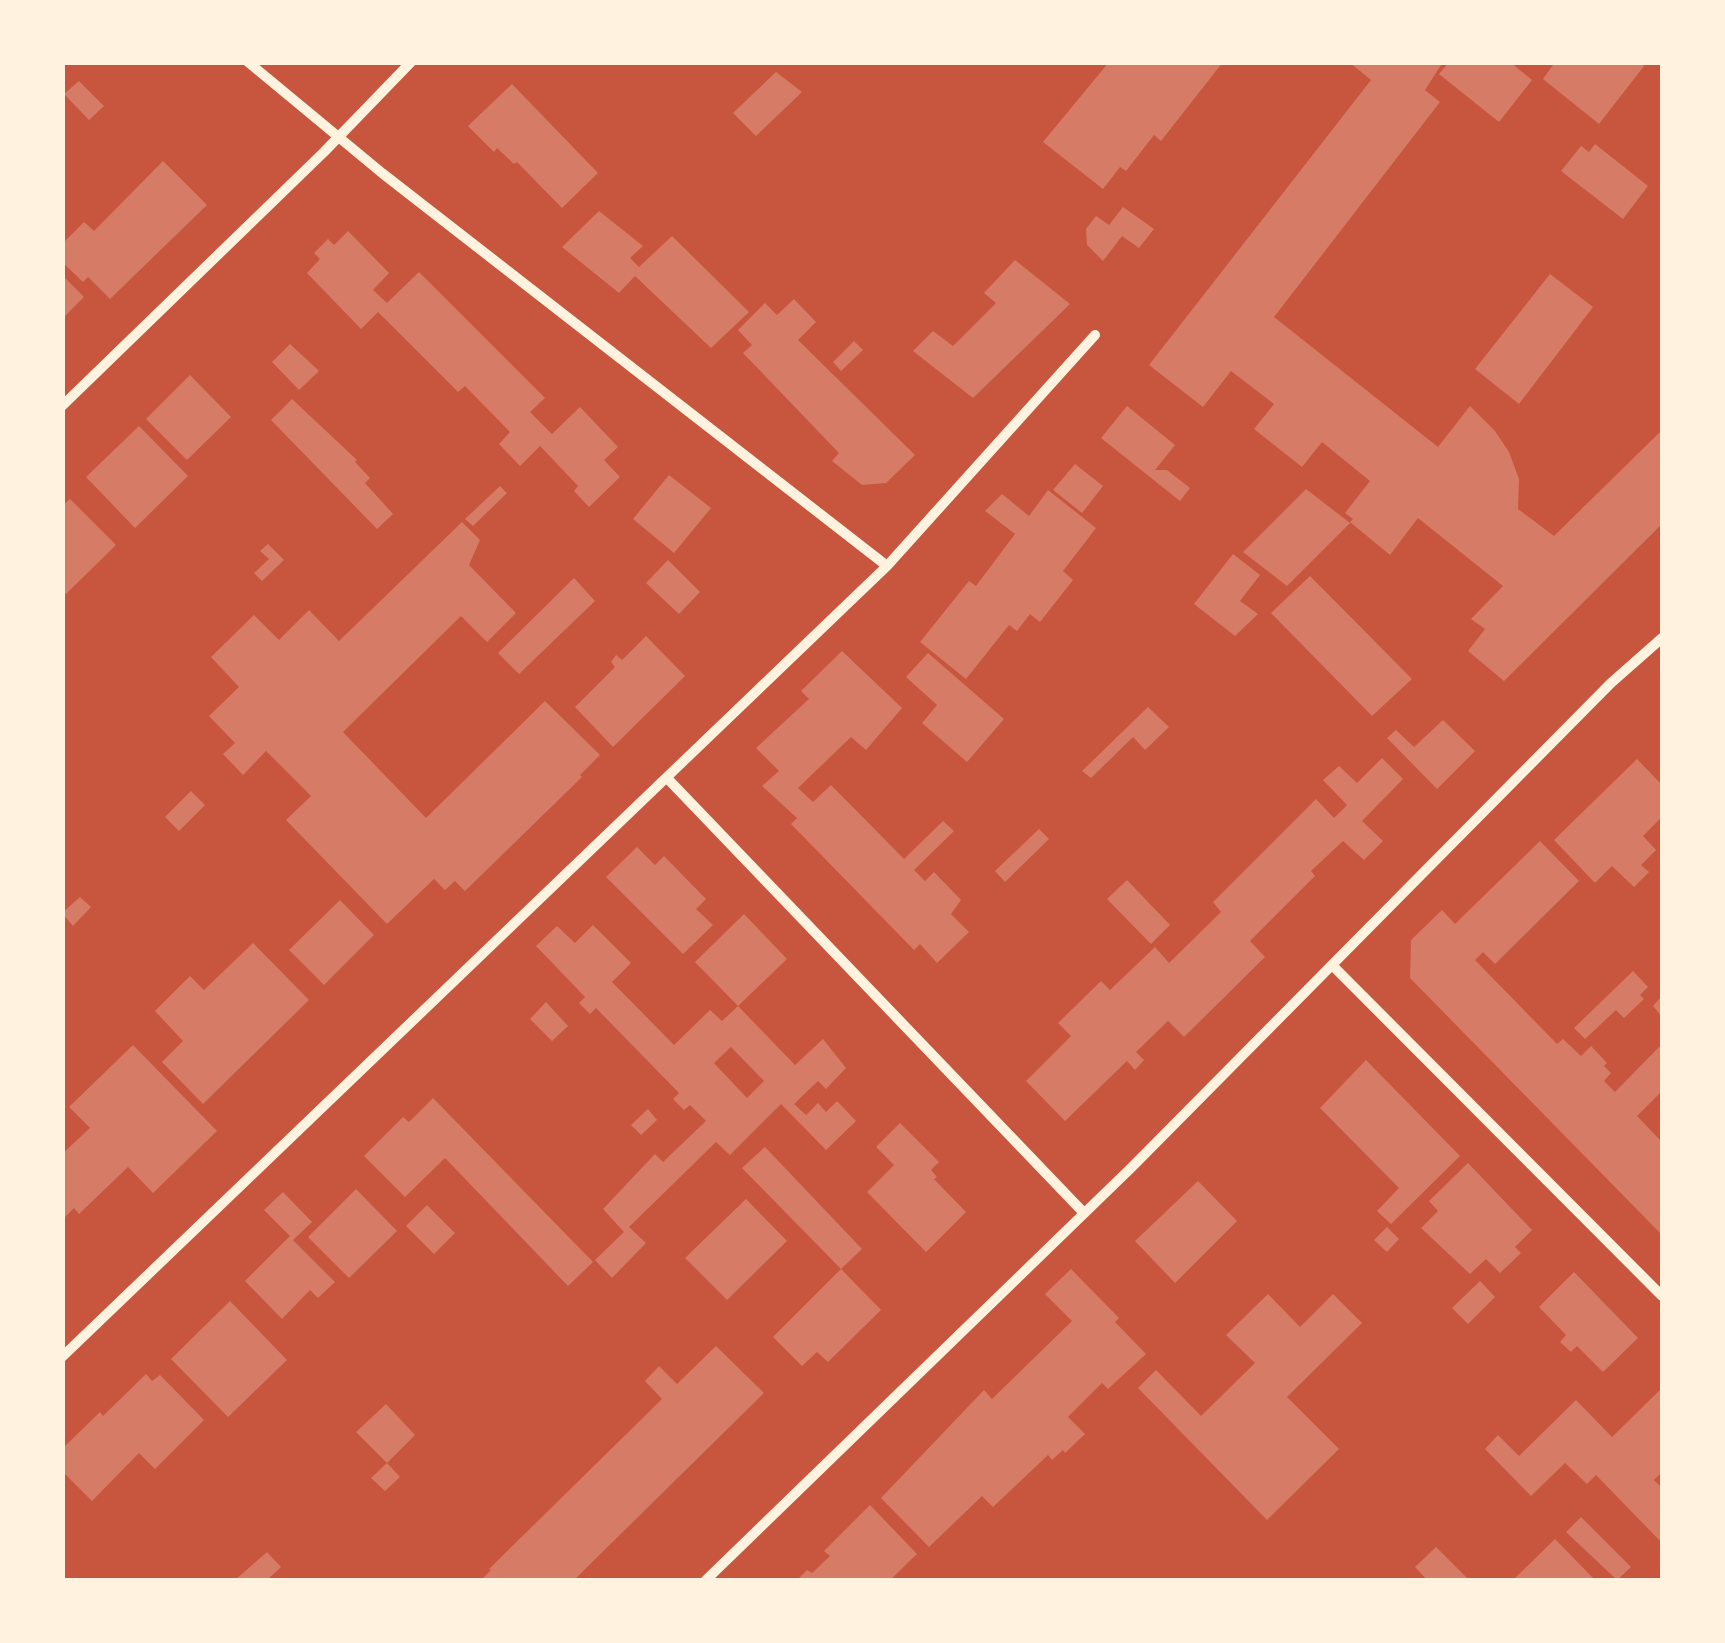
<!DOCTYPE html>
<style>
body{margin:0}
#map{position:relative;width:1725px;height:1643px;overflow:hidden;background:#c8553d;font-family:"Roboto Condensed",sans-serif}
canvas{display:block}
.frame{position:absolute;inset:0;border:65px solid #fff3e0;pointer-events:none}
</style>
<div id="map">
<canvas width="1725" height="1643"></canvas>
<div class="frame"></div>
</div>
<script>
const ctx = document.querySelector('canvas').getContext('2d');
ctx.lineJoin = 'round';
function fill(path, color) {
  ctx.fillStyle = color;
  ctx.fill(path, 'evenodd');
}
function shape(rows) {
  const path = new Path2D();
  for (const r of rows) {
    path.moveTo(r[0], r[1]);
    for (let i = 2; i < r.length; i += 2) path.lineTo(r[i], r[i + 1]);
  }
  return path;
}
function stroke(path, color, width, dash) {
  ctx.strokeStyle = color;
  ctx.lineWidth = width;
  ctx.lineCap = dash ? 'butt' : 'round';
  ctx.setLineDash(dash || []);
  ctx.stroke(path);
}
fill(shape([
 [1109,62,1223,62,1161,141,1154,135,1126,171,1120,167,1103,189,1043,142],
 [1349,62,1443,62,1425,90,1440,102,1274,317,1438,447,1470,406,1495,431,1509,452,1519,479,1518,509,1554,536,1662,430,1662,524,1504,681,1468,651,1485,629,1471,619,1503,586,1418,518,1390,555,1350,522,1353,519,1345,513,1370,481,1322,442,1302,467,1254,429,1274,404,1231,371,1203,407,1149,365,1371,80],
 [1449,62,1510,62,1532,80,1499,122,1439,74],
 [1555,62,1640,62,1644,66,1599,124,1543,79],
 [776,72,802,92,756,136,733,113],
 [79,81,104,106,89,120,64,94],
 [512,84,598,173,562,208,517,162,514,164,497,148,494,152,468,126],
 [1595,144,1648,186,1623,219,1561,171,1581,146,1589,152],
 [163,161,207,205,110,299,88,277,83,282,62,262,62,244,84,222,94,231],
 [1123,207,1154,229,1139,248,1122,236,1103,261,1087,245,1086,229,1096,216,1109,225],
 [599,211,643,246,630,258,639,267,672,236,749,312,711,348,635,276,619,293,562,247],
 [348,231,389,273,373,290,387,303,419,272,545,398,530,412,552,434,580,407,618,447,604,460,620,477,589,507,574,491,578,486,540,446,520,466,499,444,510,432,465,386,458,392,378,312,361,329,307,273,320,259,314,253,328,239,334,245],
 [1015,260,1070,304,973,398,913,351,933,331,953,346,996,303,984,293],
 [1550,274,1593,307,1519,404,1475,369],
 [62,275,84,297,62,319],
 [794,299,816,322,798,340,915,455,886,483,862,485,832,461,839,453,743,353,752,345,738,330,765,303,777,315],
 [854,341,863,350,841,371,833,362],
 [290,344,319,371,299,390,272,362],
 [190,375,231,417,187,460,146,419],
 [292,399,357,460,355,462,370,478,365,483,393,514,377,529,271,420],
 [1127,406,1175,445,1155,470,1167,470,1190,488,1180,501,1101,438],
 [139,426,188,476,135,528,86,477],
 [1075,464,1103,486,1082,513,1053,490],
 [669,475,711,508,674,553,633,519],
 [500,486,507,493,473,526,465,519],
 [1306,489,1350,523,1287,586,1243,552],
 [1048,490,1096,528,1063,571,1073,580,1040,622,1030,614,1017,631,1009,625,966,679,920,642,969,581,976,586,1015,534,985,511,1002,494,1029,516],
 [70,499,116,545,66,594,62,590,62,506],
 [462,522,480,540,469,565,516,613,487,642,461,616,343,732,426,818,545,701,600,755,580,775,582,777,465,891,455,881,445,890,434,879,387,924,286,820,311,796,266,751,243,775,223,754,235,743,209,716,239,687,211,657,254,615,279,640,309,610,339,641],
 [268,544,284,560,262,581,254,573,269,559,260,551],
 [1233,554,1260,575,1240,601,1258,614,1235,636,1194,604],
 [668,560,700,592,679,614,646,583],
 [1310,576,1412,679,1372,716,1271,613],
 [574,578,595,601,519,674,498,653],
 [646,636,685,676,613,747,575,707,615,667,611,662,616,655,622,660],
 [842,651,902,708,866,750,851,737,798,788,813,802,831,785,904,859,943,821,954,831,914,870,925,881,934,872,961,900,951,914,969,932,937,963,920,944,914,950,791,824,797,818,762,786,779,771,756,748,809,699,801,691],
 [928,653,1004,719,967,762,922,723,937,705,906,677],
 [1148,707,1169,727,1145,750,1133,737,1091,778,1082,771],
 [1443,720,1475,751,1437,789,1387,738,1396,730,1414,747],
 [1382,758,1403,779,1362,821,1383,841,1364,860,1343,841,1311,871,1315,876,1250,941,1265,957,1184,1037,1168,1021,1136,1052,1144,1060,1135,1070,1127,1061,1065,1121,1026,1081,1071,1036,1058,1023,1101,981,1110,990,1155,947,1169,963,1221,912,1213,902,1316,799,1334,818,1347,805,1323,780,1339,766,1357,783],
 [1637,759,1662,785,1662,817,1643,836,1656,850,1641,865,1649,872,1634,887,1612,866,1595,883,1554,840],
 [191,791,205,805,179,831,165,817],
 [1039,829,1049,839,1005,882,995,871],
 [1540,841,1579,881,1495,964,1483,952,1475,960,1557,1044,1563,1039,1581,1056,1591,1046,1607,1063,1604,1066,1611,1073,1604,1081,1615,1092,1662,1044,1662,1091,1637,1116,1662,1142,1662,1235,1410,978,1411,940,1442,910,1455,924],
 [637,847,655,865,664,856,706,899,696,909,713,925,683,954,606,877],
 [1127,880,1170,925,1151,944,1107,899],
 [80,897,91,907,73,926,62,913],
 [340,900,374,935,324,985,289,950],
 [744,914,787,959,738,1006,695,962],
 [593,925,631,963,612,982,674,1045,710,1010,722,1021,738,1006,795,1065,823,1039,846,1068,826,1089,818,1081,794,1104,806,1115,818,1103,826,1112,837,1101,856,1121,826,1150,781,1104,730,1155,716,1142,629,1227,646,1243,612,1278,595,1260,624,1232,603,1209,655,1154,663,1162,706,1121,690,1105,684,1110,673,1099,679,1093,596,1008,590,1014,579,1003,585,997,536,946,557,926,575,943],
 [731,1047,764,1081,747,1098,714,1063],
 [253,943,309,1000,203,1104,162,1062,183,1041,155,1011,190,976,204,990],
 [1633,971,1648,987,1640,995,1644,999,1624,1018,1616,1010,1585,1039,1574,1028],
 [1662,996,1662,1017,1653,1006],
 [546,1002,568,1026,552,1041,530,1019],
 [133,1045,217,1131,153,1193,128,1167,79,1214,74,1208,62,1220,62,1154,90,1128,69,1107],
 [1366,1060,1460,1156,1391,1224,1377,1211,1399,1188,1320,1108],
 [433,1098,593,1262,568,1286,445,1158,405,1197,364,1156,403,1117,409,1122],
 [648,1109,657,1120,641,1135,631,1125],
 [900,1123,939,1162,931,1170,937,1177,934,1179,966,1212,926,1252,867,1192,894,1165,876,1147],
 [765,1147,862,1249,841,1269,742,1168],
 [1468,1163,1532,1230,1515,1247,1521,1253,1500,1273,1486,1259,1470,1274,1421,1228,1438,1211,1429,1201],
 [1198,1181,1237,1221,1175,1283,1135,1241],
 [356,1189,397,1231,349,1278,308,1237],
 [283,1192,312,1222,293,1240,335,1282,318,1298,310,1290,282,1319,245,1281,290,1236,264,1210],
 [746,1199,787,1241,727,1300,685,1258],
 [427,1205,455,1233,434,1254,406,1226],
 [1387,1227,1399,1239,1387,1252,1374,1240],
 [841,1269,881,1310,828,1362,817,1352,802,1366,773,1337],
 [1071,1269,1119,1318,1115,1322,1146,1354,1108,1389,1102,1383,1068,1417,1085,1434,1065,1453,1063,1450,1052,1460,1048,1455,993,1507,982,1496,929,1547,881,1498,984,1390,992,1399,1072,1321,1045,1294],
 [1574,1272,1638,1338,1603,1372,1577,1346,1571,1352,1560,1342,1566,1335,1539,1307],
 [1480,1281,1495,1297,1468,1324,1452,1308],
 [1268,1294,1300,1327,1333,1294,1362,1323,1287,1397,1339,1449,1267,1520,1138,1388,1156,1370,1201,1416,1255,1363,1226,1335],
 [230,1301,287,1360,228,1417,171,1359],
 [716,1346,764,1393,574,1580,481,1580,491,1570,489,1569,662,1399,645,1381,659,1366,677,1384],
 [146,1374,152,1381,160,1375,204,1420,155,1469,139,1453,92,1501,62,1471,62,1449,100,1412,103,1416],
 [1662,1388,1662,1462,1660,1464,1662,1472,1654,1480,1662,1488,1662,1543,1596,1475,1587,1484,1565,1463,1531,1496,1485,1449,1498,1435,1519,1456,1576,1400,1612,1437],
 [386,1404,415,1435,387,1463,356,1432],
 [387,1463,400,1477,385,1491,371,1478],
 [870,1505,917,1554,890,1580,797,1580,807,1570,812,1573,830,1556,824,1551],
 [1581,1517,1631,1567,1617,1580,1566,1532],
 [1555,1539,1595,1580,1513,1580],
 [1436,1547,1469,1580,1427,1580,1415,1567],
 [267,1552,281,1567,267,1580,235,1580]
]), '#d67c66');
stroke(shape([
 [248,62,382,173,887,566],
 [62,406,324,152,411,62],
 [667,778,1084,1213],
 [1332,965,1662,1296],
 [62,1357,887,566,1095,335],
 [706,1580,1132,1167,1611,683,1662,638]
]), '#fff3e0', 10);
</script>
